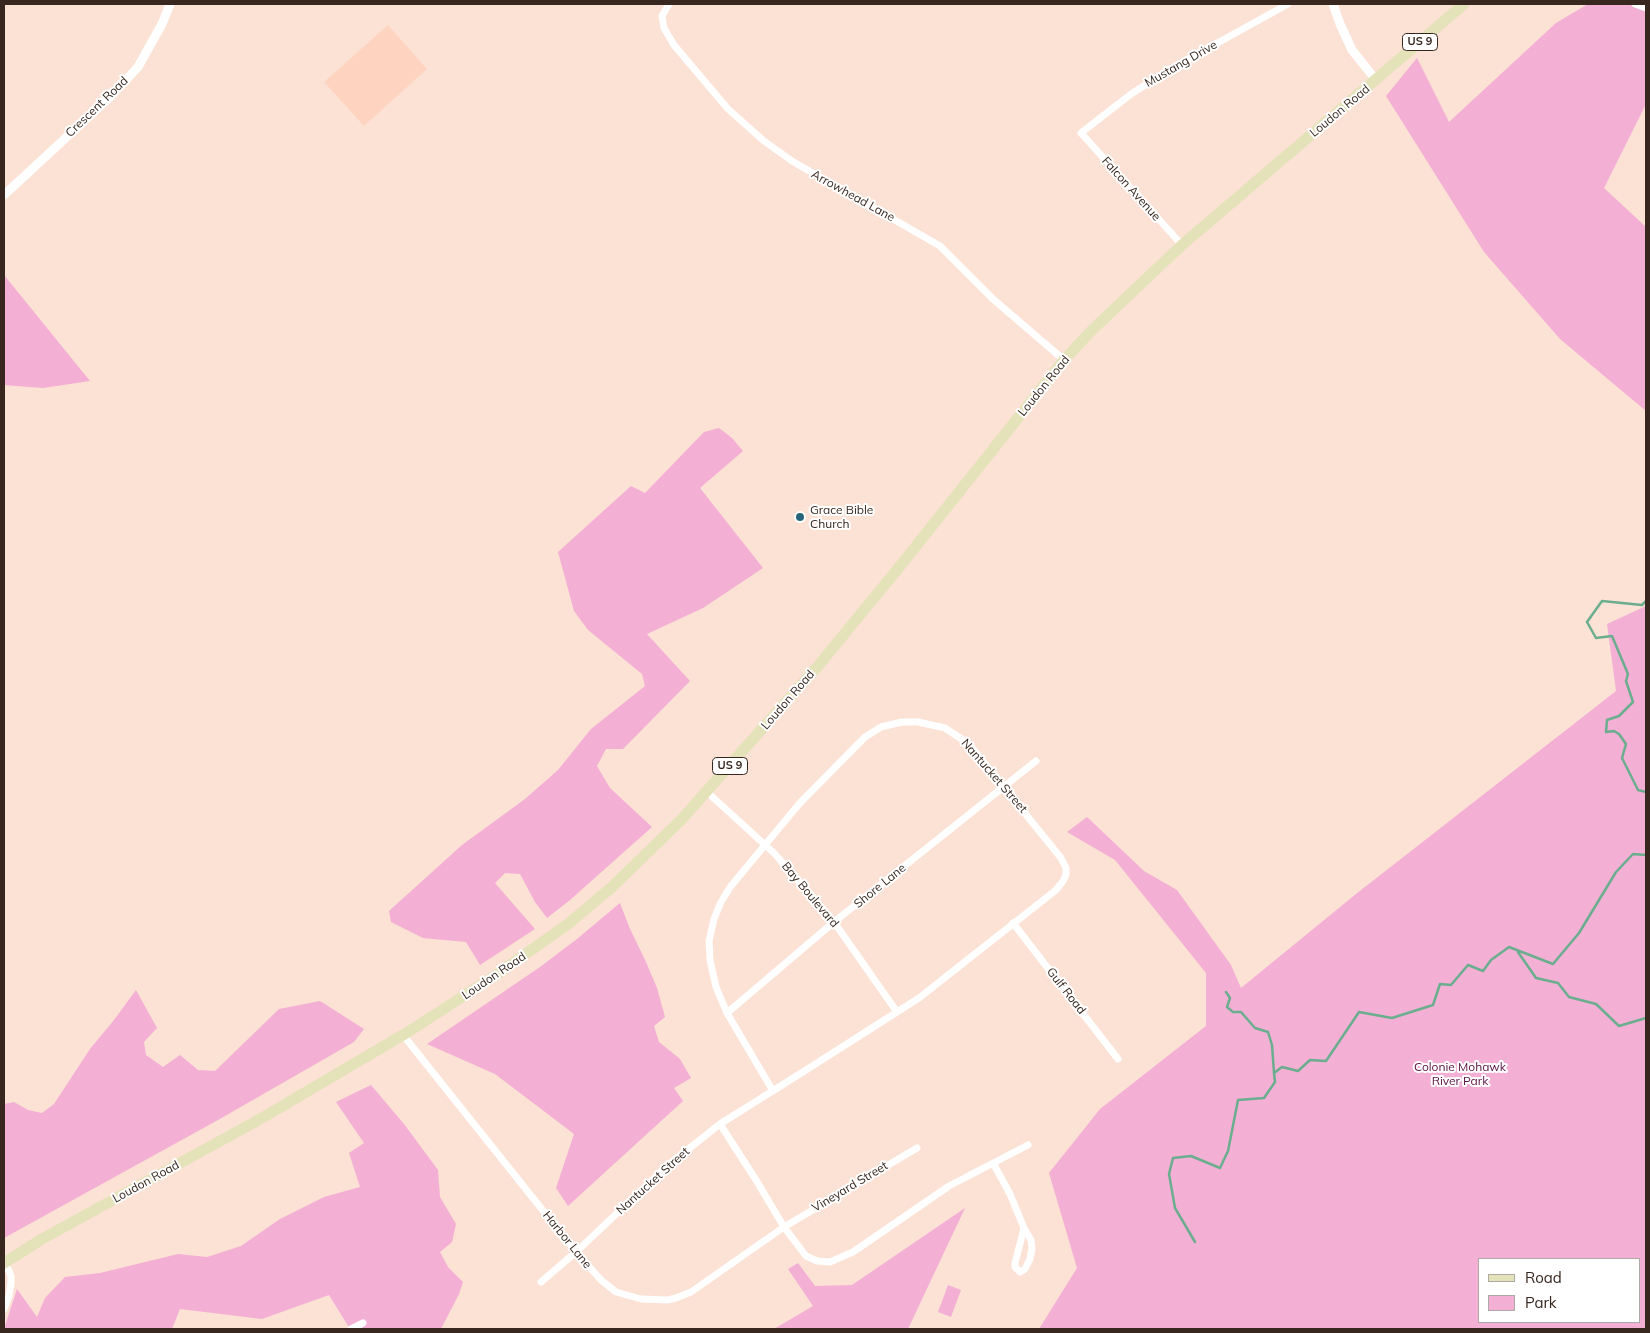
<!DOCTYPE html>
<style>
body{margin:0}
#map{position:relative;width:1650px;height:1333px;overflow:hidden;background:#fce1d5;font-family:Mulish,sans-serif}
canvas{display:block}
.frame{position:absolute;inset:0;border:5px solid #37271f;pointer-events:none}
.legend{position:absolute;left:1478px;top:1258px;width:162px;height:65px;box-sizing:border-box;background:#fff;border:1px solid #afa9a5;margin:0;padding:6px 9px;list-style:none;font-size:15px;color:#37271f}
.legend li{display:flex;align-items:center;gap:10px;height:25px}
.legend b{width:25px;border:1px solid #afa9a5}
</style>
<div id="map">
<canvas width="1650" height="1333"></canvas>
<div class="frame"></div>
<ul class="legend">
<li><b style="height:6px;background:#e4e2b8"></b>Road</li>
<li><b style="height:14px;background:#f3afd4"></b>Park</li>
</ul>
</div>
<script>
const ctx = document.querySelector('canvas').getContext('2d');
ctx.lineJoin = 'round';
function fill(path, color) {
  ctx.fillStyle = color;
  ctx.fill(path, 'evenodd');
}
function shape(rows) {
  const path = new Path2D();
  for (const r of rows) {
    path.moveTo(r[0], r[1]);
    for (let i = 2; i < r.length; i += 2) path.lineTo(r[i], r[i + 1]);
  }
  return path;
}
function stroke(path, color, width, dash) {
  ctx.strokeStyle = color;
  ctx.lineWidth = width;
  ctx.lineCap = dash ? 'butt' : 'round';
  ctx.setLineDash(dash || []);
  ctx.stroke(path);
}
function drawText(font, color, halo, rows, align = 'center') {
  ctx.font = font + ' Mulish,sans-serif';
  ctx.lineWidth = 4;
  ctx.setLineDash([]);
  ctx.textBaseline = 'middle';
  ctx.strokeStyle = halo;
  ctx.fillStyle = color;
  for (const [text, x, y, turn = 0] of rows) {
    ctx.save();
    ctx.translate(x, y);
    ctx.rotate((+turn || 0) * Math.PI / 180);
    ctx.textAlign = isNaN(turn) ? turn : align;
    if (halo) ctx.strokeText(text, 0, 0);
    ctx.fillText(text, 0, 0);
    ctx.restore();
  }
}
fill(shape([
 [388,25,427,69,364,126,324,82]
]), '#fed4c1');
fill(shape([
 [1588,4,1646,4,1646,104,1604,188,1646,227,1646,411,1560,339,1484,252,1386,96,1417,58,1449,122,1556,23],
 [4,275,90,381,43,388,4,385],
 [719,428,732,438,743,451,700,488,763,568,703,608,647,634,690,681,623,749,606,749,597,766,610,788,652,827,570,900,547,918,535,902,520,874,505,873,495,883,535,929,480,965,466,942,423,938,391,922,389,911,462,845,525,799,558,770,591,729,645,686,642,674,588,630,574,611,558,552,631,486,645,493,704,432],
 [1646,606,1646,1329,1039,1329,1077,1268,1049,1173,1100,1109,1206,1026,1206,973,1115,860,1067,832,1087,817,1144,871,1177,890,1231,965,1241,988,1356,894,1616,691,1607,624],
 [1479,1259,1639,1259,1639,1322,1479,1322],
 [620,903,630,929,646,962,657,988,665,1017,654,1026,659,1042,680,1059,691,1078,674,1088,683,1101,568,1206,556,1188,574,1134,495,1074,427,1044,540,967,577,939],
 [136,990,157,1028,144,1042,146,1055,163,1067,180,1055,198,1070,215,1071,279,1009,320,1001,364,1029,354,1042,218,1120,4,1238,4,1104,14,1102,28,1110,42,1113,54,1104,90,1049,114,1020],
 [371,1085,404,1124,438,1170,440,1197,456,1224,452,1242,440,1252,448,1267,463,1282,459,1294,441,1329,350,1329,329,1295,262,1319,180,1309,172,1329,4,1329,17,1289,37,1317,45,1298,65,1277,100,1273,178,1254,207,1257,241,1246,280,1219,324,1197,360,1187,349,1153,364,1143,336,1102],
 [965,1208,908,1329,774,1329,813,1306,788,1269,798,1263,815,1286,852,1285],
 [948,1285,961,1290,951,1317,938,1312]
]), '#f3afd4');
stroke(shape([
 [1646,601,1642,605,1602,601,1587,622,1596,638,1612,636,1628,674,1626,681,1633,702,1619,716,1607,720,1606,732,1614,731,1619,734,1626,744,1622,758,1638,790,1646,792],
 [1518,952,1536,978,1558,983,1569,997,1596,1004,1619,1026,1646,1018],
 [1226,992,1230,998,1227,1007,1233,1012,1241,1012,1255,1028,1268,1032,1272,1045,1274,1073],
 [1195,1242,1175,1208,1169,1174,1173,1158,1191,1156,1220,1168,1228,1151,1238,1100,1264,1098,1275,1082,1274,1073,1282,1067,1298,1071,1310,1060,1326,1061,1359,1012,1392,1018,1433,1005,1440,984,1451,985,1468,965,1483,971,1491,960,1509,947,1553,964,1579,933,1616,872,1633,854,1646,855]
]), '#6bae8e', 2.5);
stroke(shape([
 [669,4,662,16,664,28,674,45,728,109,764,141,792,161,940,246,993,299,1064,360],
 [1635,4,1646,8],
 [1182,245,1081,133,1131,94,1174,67,1288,4],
 [707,792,775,854,834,922,897,1012],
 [1013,923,1118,1059],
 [727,1013,834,922,1036,761],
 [403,1035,576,1252,601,1280,616,1292,641,1299,668,1300,676,1298,691,1292,784,1227,917,1148],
 [720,1124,756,1180,784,1227,806,1256,817,1261,830,1262,853,1252,949,1186,1028,1145],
 [993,1163,1010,1194,1024,1228,1031,1240,1032,1248,1030,1259,1025,1269,1020,1272,1015,1267,1015,1263,1024,1228],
 [541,1282,576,1252,667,1166,720,1124,806,1070,897,1012,919,998,1056,890,1063,881,1066,875,1066,868,1061,858,969,744,945,728,918,722,902,722,881,727,865,737,799,804,731,886,721,902,714,919,709,941,710,960,716,987,727,1013,773,1091],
 [4,1309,9,1296,11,1283,11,1276,5,1262],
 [351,1329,363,1323]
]), '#fff', 7);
stroke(shape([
 [1333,4,1340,24,1352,50,1376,80],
 [4,195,110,97,138,67,162,24,170,4]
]), '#fff', 9);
stroke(shape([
 [4,1263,42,1239,262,1118,408,1032,496,975,568,924,612,887,681,820,818,666,901,565,1064,360,1091,331,1182,245,1464,4]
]), '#e4e2b8', 11);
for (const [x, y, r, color] of [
 [800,517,5,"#27657b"]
]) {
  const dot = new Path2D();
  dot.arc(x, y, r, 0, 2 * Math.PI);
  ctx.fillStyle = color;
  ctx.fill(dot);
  stroke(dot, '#fff', 2);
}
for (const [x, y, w] of [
 [1420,42,35],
 [730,766,35]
]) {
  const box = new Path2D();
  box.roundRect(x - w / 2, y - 8.5, w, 17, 4);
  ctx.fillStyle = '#fff';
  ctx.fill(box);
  stroke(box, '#37271f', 1);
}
drawText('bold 11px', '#37271f', null, [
 ["US 9",1420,42],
 ["US 9",730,766]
]);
drawText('12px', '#37271f', '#fff', [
 ["Mustang Drive",1181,64,-30],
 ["Crescent Road",97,107,-44],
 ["Loudon Road",1340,111,-40],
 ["Falcon Avenue",1131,189,48],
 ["Arrowhead Lane",853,196,29],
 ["Loudon Road",1044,386,-51],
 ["Loudon Road",788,700,-49],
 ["Nantucket Street",994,776,49],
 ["Shore Lane",880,886,-39],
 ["Bay Boulevard",810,895,50],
 ["Loudon Road",494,976,-34],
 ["Gulf Road",1066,991,52],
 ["Nantucket Street",653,1181,-42],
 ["Loudon Road",146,1182,-29],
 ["Vineyard Street",850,1187,-31],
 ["Harbor Lane",567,1240,51]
]);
drawText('12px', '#37271f', '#fff', [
 ["Grace Bible",810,510],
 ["Church",810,524]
], 'left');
drawText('12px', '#591141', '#fff', [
 ["Colonie Mohawk",1460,1067],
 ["River Park",1460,1081]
]);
</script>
